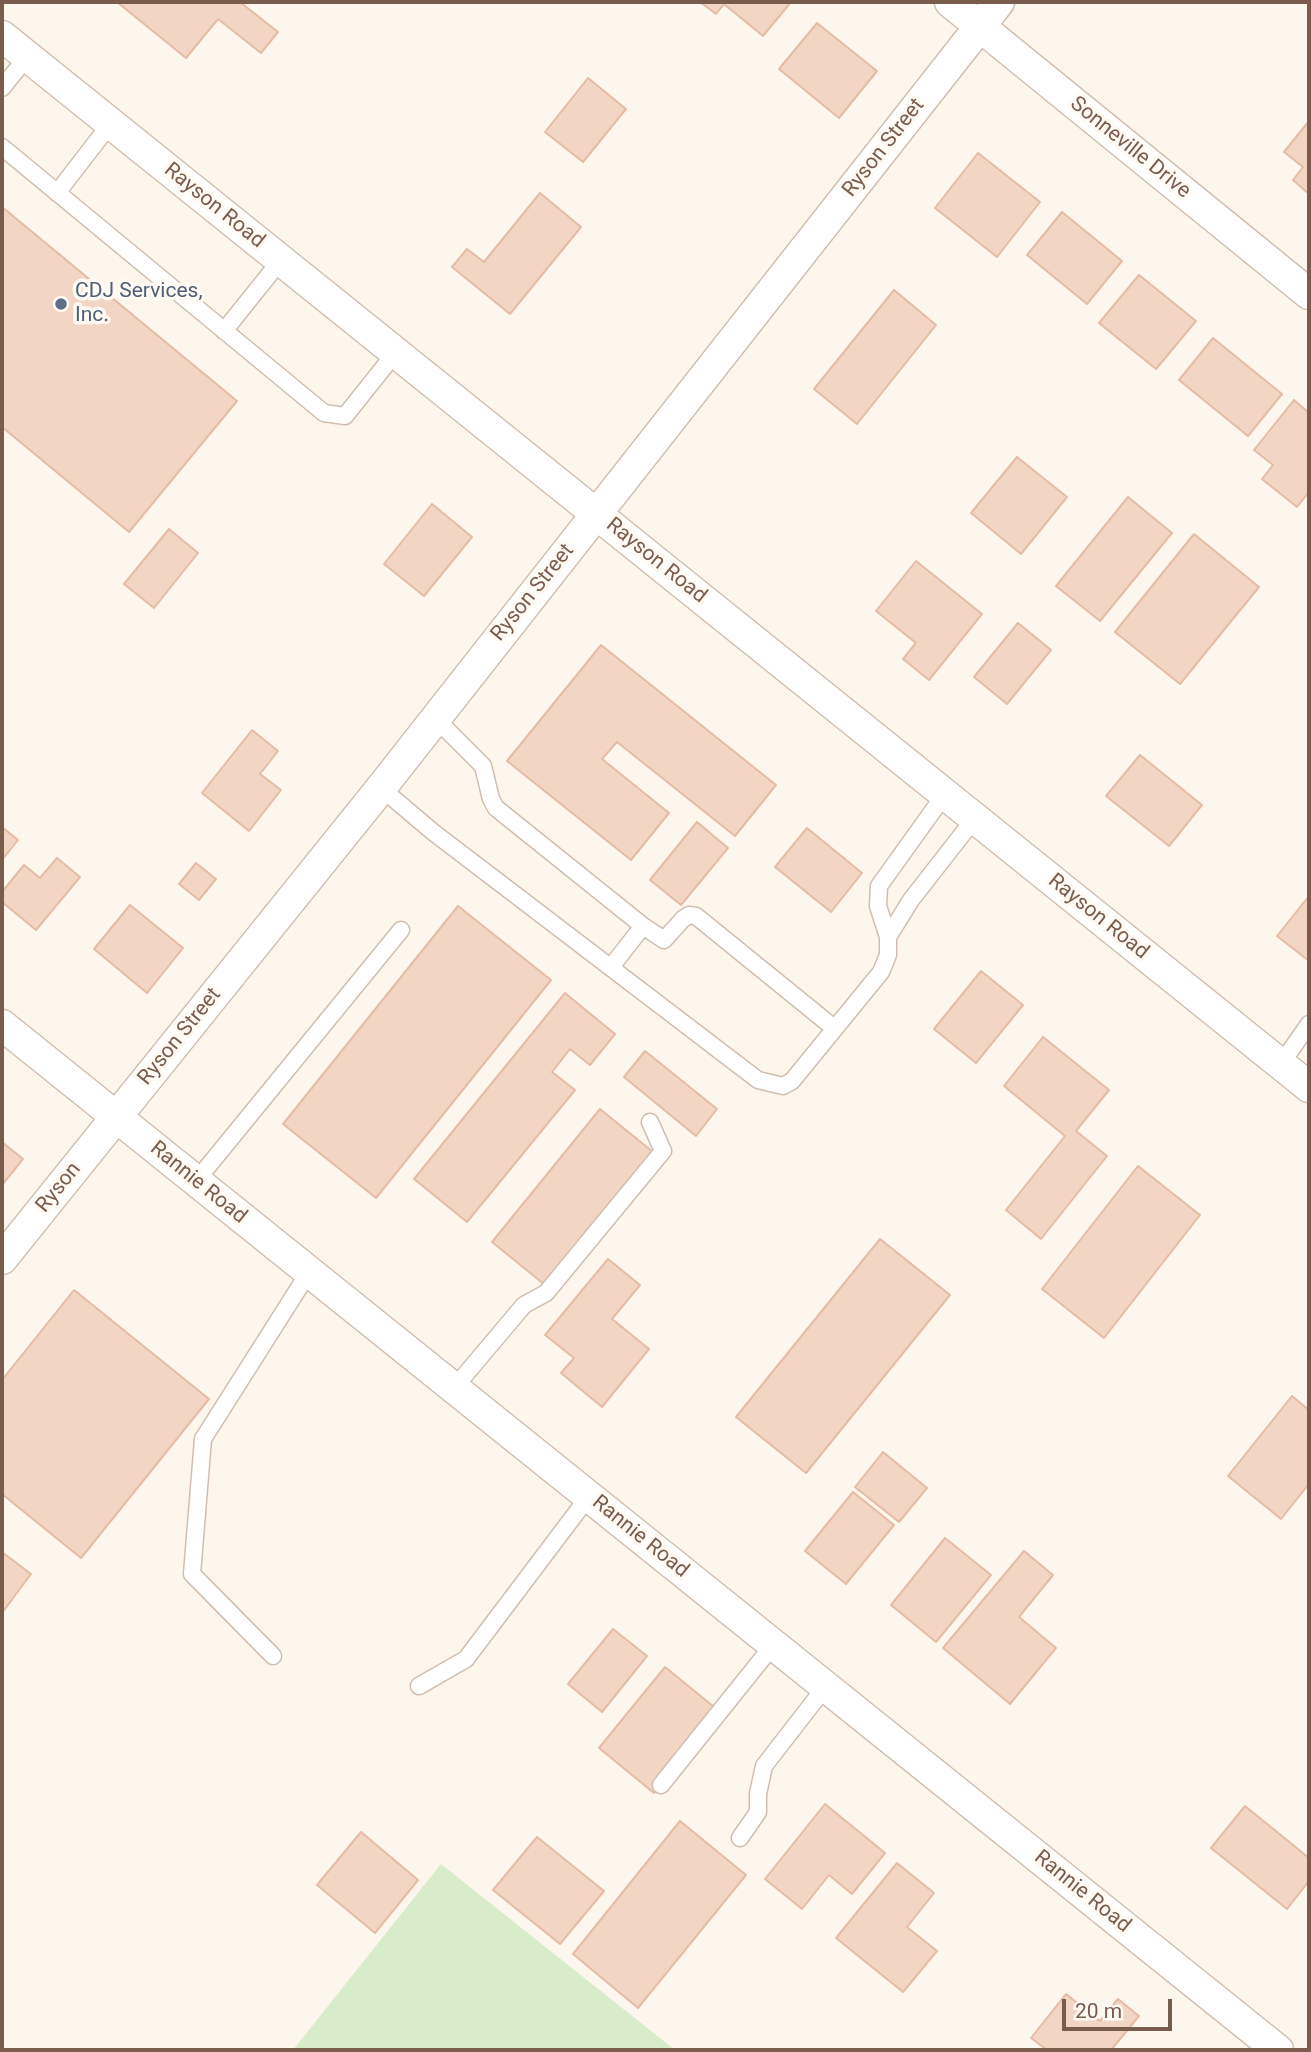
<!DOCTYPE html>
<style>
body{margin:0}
#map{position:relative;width:1311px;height:2052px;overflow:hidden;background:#fdf6ec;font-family:Roboto,sans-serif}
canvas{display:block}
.frame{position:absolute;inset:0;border:4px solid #7a5c4d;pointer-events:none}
.scale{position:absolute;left:1062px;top:1999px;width:110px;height:32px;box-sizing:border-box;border:4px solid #7a5c4d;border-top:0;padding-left:9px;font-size:21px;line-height:24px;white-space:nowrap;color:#7a5c4d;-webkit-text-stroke:5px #fffaf3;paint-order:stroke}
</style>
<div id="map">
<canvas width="1311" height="2052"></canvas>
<div class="frame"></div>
<div class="scale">20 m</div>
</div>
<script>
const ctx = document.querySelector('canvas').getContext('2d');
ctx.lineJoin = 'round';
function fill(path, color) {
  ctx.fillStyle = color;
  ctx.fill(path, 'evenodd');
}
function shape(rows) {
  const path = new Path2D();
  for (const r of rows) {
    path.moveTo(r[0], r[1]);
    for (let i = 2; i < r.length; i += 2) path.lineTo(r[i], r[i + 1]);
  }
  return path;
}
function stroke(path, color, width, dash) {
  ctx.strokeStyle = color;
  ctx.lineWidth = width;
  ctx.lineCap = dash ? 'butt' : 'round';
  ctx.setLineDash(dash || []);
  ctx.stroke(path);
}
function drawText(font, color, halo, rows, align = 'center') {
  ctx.font = font + ' Roboto,sans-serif';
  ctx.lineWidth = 7;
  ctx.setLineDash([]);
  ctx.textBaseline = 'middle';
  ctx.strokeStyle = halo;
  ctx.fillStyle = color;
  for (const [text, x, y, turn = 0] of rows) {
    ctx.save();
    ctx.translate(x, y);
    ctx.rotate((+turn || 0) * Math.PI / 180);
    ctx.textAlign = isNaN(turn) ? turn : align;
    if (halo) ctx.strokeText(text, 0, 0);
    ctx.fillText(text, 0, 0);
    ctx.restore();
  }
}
fill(shape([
 [441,1864,675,2050,293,2050]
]), '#d8ecc9');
const building = shape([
 [117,2,240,2,278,32,261,53,218,19,186,58,117,2],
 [700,2,791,2,763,36,724,4,716,14,700,2],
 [817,23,877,71,839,118,779,69,817,23],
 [588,78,626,109,583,162,545,132,588,78],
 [1309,121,1309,194,1293,180,1303,167,1284,152,1309,121],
 [978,153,1040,202,997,257,935,208,978,153],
 [540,193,581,227,510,314,452,267,467,249,484,262,540,193],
 [2,207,237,401,129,532,2,427,2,207],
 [1062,212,1122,261,1087,304,1027,255,1062,212],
 [1139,275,1196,321,1156,369,1099,323,1139,275],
 [894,290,936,325,857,424,814,389,894,290],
 [1213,338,1282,394,1248,436,1179,380,1213,338],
 [1294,400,1309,413,1309,492,1297,507,1262,479,1273,465,1254,450,1294,400],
 [1017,457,1067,497,1021,554,971,513,1017,457],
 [1128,497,1172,533,1100,621,1056,586,1128,497],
 [432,504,472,537,424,596,384,564,432,504],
 [169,529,198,553,154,608,124,584,169,529],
 [1194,534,1259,587,1180,684,1115,632,1194,534],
 [916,561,982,614,929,680,903,659,916,643,876,611,916,561],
 [1018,623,1051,650,1007,704,974,677,1018,623],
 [601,645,776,785,735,836,617,742,602,759,669,813,631,860,507,761,601,645],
 [252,730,278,751,260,774,281,790,249,831,202,793,252,730],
 [1140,755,1202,805,1169,846,1106,796,1140,755],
 [697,822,728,848,681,905,650,880,697,822],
 [2,827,18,840,2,860,2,827],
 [807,828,862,873,831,912,775,867,807,828],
 [57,858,80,877,36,930,2,902,2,892,24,865,40,878,57,858],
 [196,863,216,879,199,900,179,884,196,863],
 [1309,896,1309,961,1277,936,1309,896],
 [130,905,183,948,147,993,94,949,130,905],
 [458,906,551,980,376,1198,283,1124,458,906],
 [981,971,1023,1005,976,1063,934,1029,981,971],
 [565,993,615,1034,590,1065,570,1049,552,1072,575,1090,467,1222,414,1179,565,993],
 [1043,1037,1109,1090,1076,1131,1107,1156,1041,1239,1006,1210,1065,1136,1004,1086,1043,1037],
 [645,1051,717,1109,696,1136,624,1077,645,1051],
 [600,1109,653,1152,545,1285,492,1242,600,1109],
 [2,1142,23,1159,2,1185,2,1142],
 [1138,1166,1200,1215,1104,1338,1042,1289,1138,1166],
 [880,1239,950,1295,806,1473,736,1417,880,1239],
 [608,1259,640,1285,612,1319,649,1349,602,1407,561,1373,574,1358,545,1335,608,1259],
 [74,1290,209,1399,81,1558,2,1494,2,1380,74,1290],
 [1292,1396,1309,1410,1309,1484,1281,1519,1228,1476,1292,1396],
 [883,1452,927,1488,899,1522,855,1487,883,1452],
 [853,1492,894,1525,846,1584,805,1551,853,1492],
 [945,1538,991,1575,936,1642,891,1605,945,1538],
 [1024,1551,1053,1575,1019,1617,1056,1648,1010,1704,943,1648,1024,1551],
 [2,1552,31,1574,2,1613,2,1552],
 [613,1629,647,1656,602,1712,568,1684,613,1629],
 [665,1667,719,1711,654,1793,599,1748,665,1667],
 [825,1804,885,1853,852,1894,829,1875,802,1909,765,1879,825,1804],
 [1245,1806,1309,1858,1309,1881,1287,1909,1211,1848,1245,1806],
 [680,1821,746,1875,638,2008,573,1954,680,1821],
 [361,1832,418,1880,375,1933,317,1885,361,1832],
 [537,1837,604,1891,560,1944,493,1890,537,1837],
 [897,1863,934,1893,907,1927,937,1951,903,1992,836,1938,897,1863],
 [1066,1994,1100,2021,1118,1999,1139,2016,1111,2050,1047,2050,1031,2038,1066,1994]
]);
fill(building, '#f3d5c3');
stroke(building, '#e6bba3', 2);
const lane = shape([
 [2,88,27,57],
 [2,147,324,413,345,416,396,352],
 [57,193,111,123],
 [224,331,281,260],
 [434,717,483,766,491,799,496,808,643,926,664,940,683,919,689,915,696,916,834,1028],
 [381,788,433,832,758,1080,783,1086,792,1081,881,972,888,955,888,937,911,900,975,818],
 [888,937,878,906,879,886,945,794],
 [611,967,643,926],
 [1281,1064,1309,1024],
 [196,1181,401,930],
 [454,1388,524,1305,546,1293,663,1151,650,1122],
 [273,1656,192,1574,203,1439,309,1272],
 [419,1686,466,1659,589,1496],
 [661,1785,774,1644],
 [740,1838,758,1812,758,1794,764,1766,826,1686]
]);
const street = shape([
 [950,2,1309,294],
 [2,36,1309,1087],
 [2,1025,1278,2050],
 [2,1259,381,788,999,2]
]);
stroke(lane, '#d1beb0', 19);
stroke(street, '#d1beb0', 33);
stroke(lane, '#fff', 16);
stroke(street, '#fff', 30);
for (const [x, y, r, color] of [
 [61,304,7,"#5c6f8a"]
]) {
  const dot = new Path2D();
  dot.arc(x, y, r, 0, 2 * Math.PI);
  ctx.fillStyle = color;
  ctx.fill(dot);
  stroke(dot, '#fffaf3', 2.5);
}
drawText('21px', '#7a5c4d', '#fffaf3', [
 ["Ryson Street",884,148,-52],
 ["Sonneville Drive",1130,148,39],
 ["Rayson Road",214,206,39],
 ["Rayson Road",656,561,39],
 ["Ryson Street",533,593,-51],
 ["Rayson Road",1098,917,39],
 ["Ryson Street",180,1037,-51],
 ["Rannie Road",198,1183,39],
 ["Ryson",59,1188,-51],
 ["Rannie Road",640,1537,39],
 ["Rannie Road",1082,1892,39]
]);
drawText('21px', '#4e5e75', '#fffaf3', [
 ["CDJ Services,",75,292],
 ["Inc.",75,316]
], 'left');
</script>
